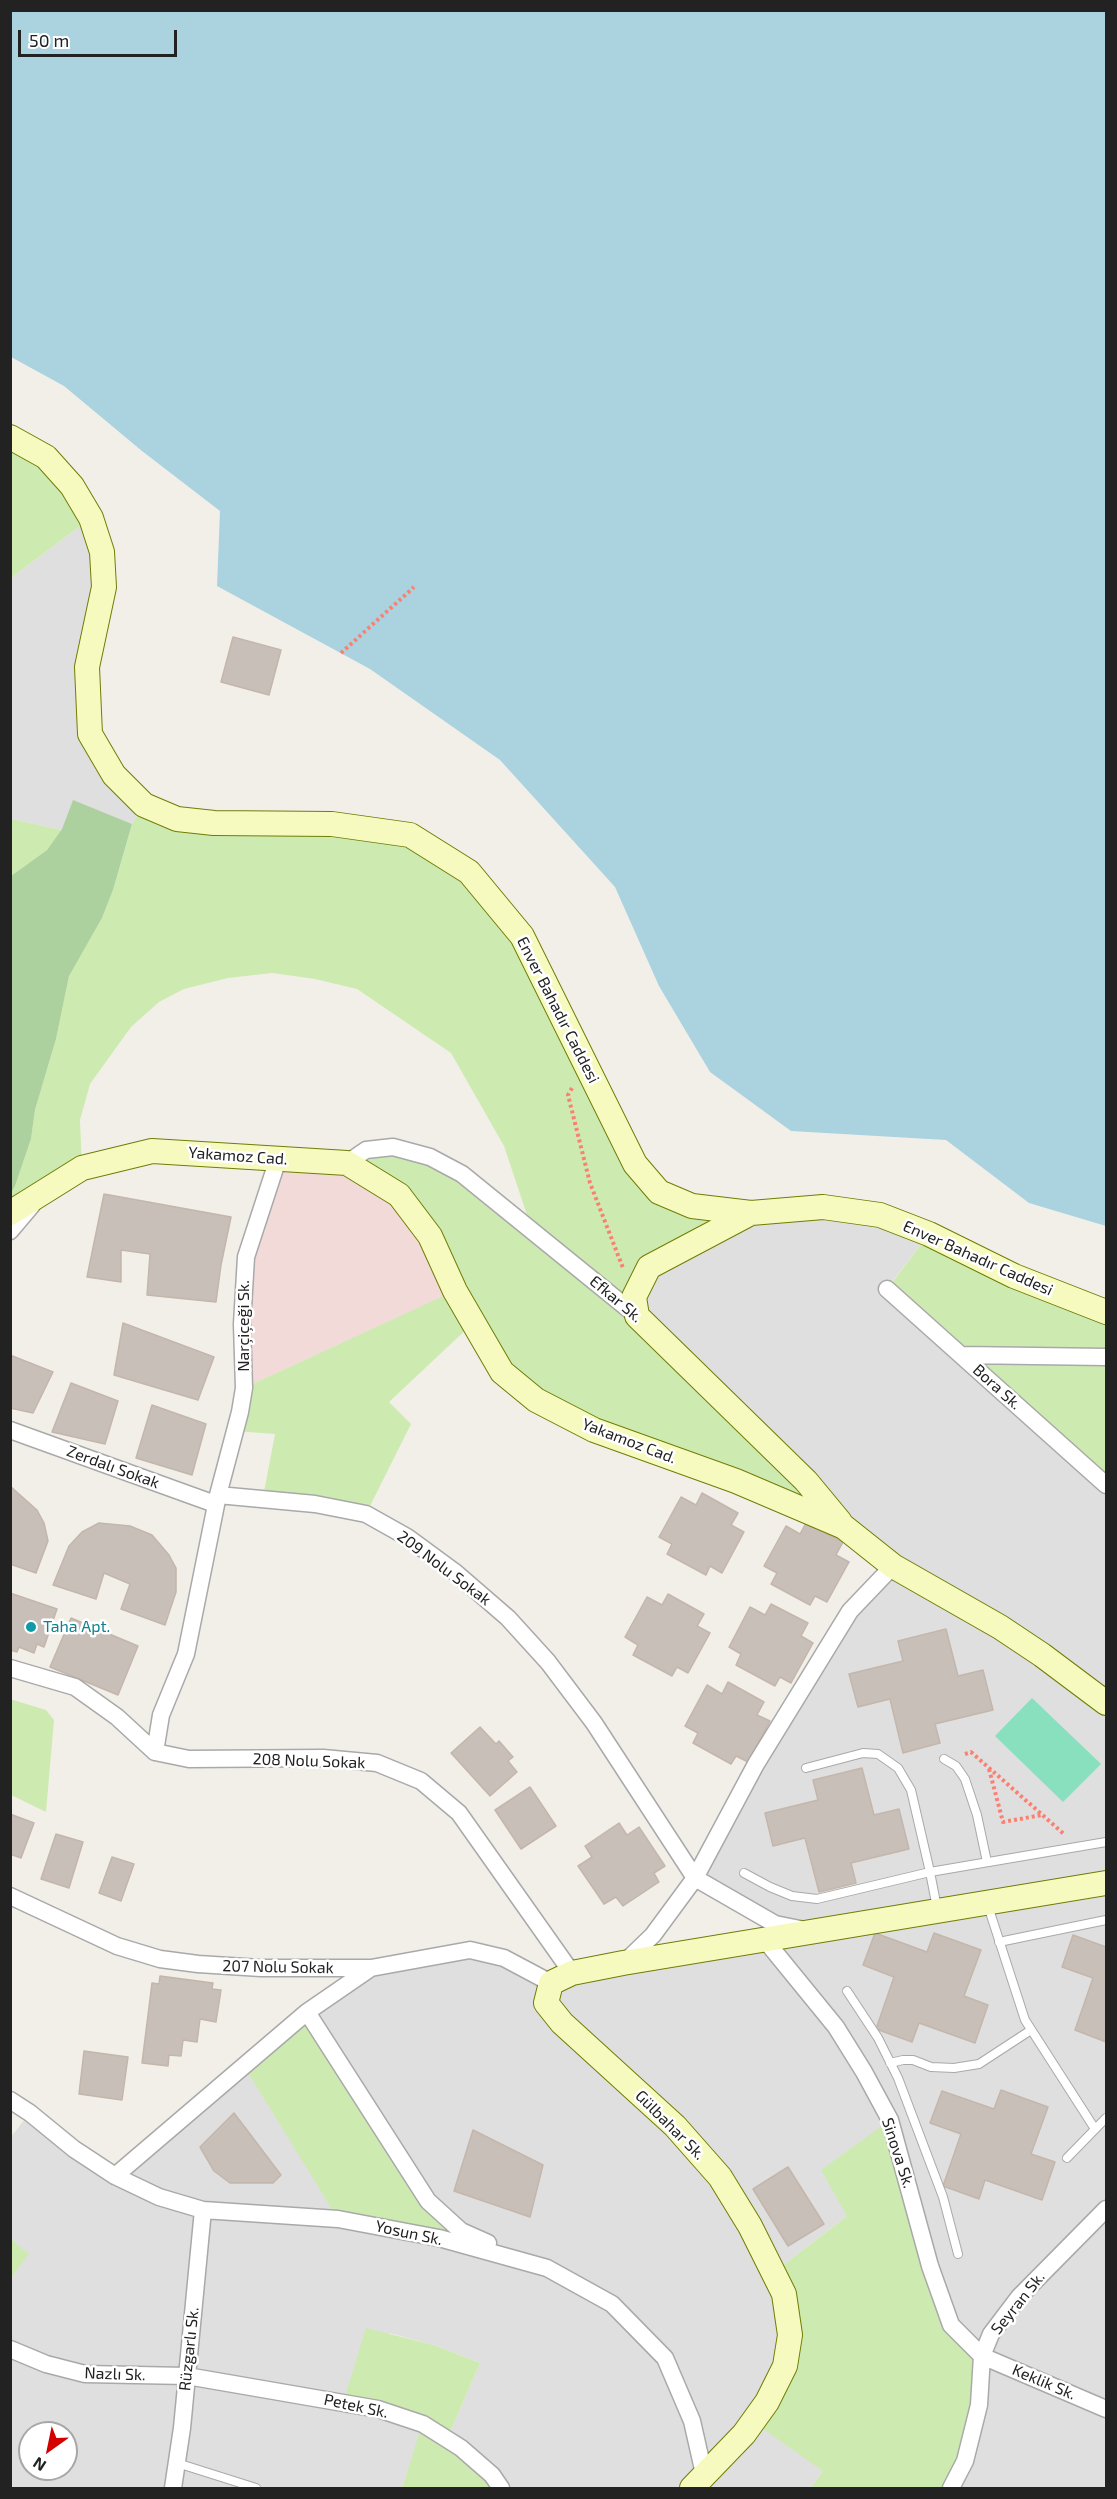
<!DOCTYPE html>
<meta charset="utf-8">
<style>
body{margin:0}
#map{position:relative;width:1117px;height:2499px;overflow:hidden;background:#f2efe9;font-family:"Exo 2",sans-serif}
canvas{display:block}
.frame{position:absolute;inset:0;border:12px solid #222;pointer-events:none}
.north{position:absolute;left:18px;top:2421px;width:60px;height:60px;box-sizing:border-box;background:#fff;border:2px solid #a7a7a7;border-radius:50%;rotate:213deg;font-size:16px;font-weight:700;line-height:24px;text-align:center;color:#222}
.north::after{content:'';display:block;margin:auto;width:21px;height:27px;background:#d40000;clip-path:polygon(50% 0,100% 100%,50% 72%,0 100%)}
.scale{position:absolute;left:18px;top:30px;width:159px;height:27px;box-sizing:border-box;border:3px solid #222;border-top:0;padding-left:8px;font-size:18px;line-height:21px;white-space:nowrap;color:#222;-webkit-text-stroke:4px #fff;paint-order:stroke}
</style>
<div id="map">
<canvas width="1117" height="2499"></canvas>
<div class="frame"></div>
<div class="north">N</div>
<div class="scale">50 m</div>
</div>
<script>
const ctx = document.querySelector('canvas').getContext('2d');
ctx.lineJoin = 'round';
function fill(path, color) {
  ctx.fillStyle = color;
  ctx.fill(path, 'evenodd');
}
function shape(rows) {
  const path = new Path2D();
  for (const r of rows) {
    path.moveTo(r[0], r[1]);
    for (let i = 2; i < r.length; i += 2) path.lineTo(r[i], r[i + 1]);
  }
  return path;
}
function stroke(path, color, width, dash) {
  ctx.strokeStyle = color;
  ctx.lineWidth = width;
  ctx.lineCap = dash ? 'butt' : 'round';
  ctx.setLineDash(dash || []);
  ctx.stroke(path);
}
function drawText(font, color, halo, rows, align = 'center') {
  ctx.font = font + ' "Exo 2",sans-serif';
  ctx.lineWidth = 5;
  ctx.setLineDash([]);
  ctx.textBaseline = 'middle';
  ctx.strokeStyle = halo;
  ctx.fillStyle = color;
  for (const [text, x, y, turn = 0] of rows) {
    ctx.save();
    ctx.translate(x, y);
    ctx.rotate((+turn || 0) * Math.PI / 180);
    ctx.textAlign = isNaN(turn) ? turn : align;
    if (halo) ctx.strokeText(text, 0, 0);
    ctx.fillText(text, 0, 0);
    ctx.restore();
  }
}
fill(shape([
 [91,518,102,552,90,734,144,805,132,824,73,801,62,830,11,819,11,578],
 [823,1207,929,1234,887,1288,1106,1485,1106,2488,951,2488,847,2216,773,2273,823,2471,811,2488,711,2488,704,2475,692,2488,501,2488,447,2439,480,2363,434,2345,389,2333,423,2424,402,2488,11,2488,11,2278,28,2254,11,2239,10,2138,30,2113,115,2176,244,2066,461,2231,428,2201,307,2012,371,1968,470,1950,551,1983,808,1932,695,1878,805,1687,893,1566,637,1316,640,1281,751,1213],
 [30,2433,66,2433,66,2469,30,2469]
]), '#e0dfdf');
fill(shape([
 [278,1159,347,1163,399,1195,455,1291,244,1388,243,1285]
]), '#f2dad9');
fill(shape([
 [11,437,91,518,11,578],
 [144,805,410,835,522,936,659,1191,751,1213,649,1267,634,1297,844,1527,536,1400,472,1324,389,1402,411,1424,366,1514,263,1497,275,1434,235,1431,244,1388,454,1291,430,1236,347,1163,366,1150,430,1157,532,1230,504,1146,451,1053,357,989,315,979,272,973,228,978,184,989,159,1002,131,1027,90,1084,80,1120,82,1168,11,1231,11,1193,15,1186,31,1139,35,1110,56,1039,69,975,102,918,113,890,132,824],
 [11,819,62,830,47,850,11,876],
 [929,1234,1106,1312,1106,1485,887,1289],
 [10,1699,46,1710,54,1720,46,1812,11,1795],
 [307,2012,428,2201,461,2231,547,2268,338,2219,244,2066],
 [890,2120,951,2325,982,2356,951,2488,811,2488,823,2471,753,2422,785,2366,773,2273,847,2216,821,2170],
 [11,2239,29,2254,11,2278],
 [366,2328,434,2345,480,2363,447,2439,501,2488,402,2488,422,2424,343,2403]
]), '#cdebb0');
fill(shape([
 [73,800,132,824,113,890,102,918,69,976,56,1039,35,1110,31,1139,15,1186,11,1193,11,876,47,850,62,829]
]), '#add19e');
fill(shape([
 [1032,1698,1101,1764,1063,1802,995,1736]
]), '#88e0be');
fill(shape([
 [10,11,1106,11,1106,1226,1029,1203,946,1140,791,1131,710,1072,659,986,615,887,500,760,370,669,217,586,220,511,142,451,64,386,11,357]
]), '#aad3df');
const building = shape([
 [233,637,281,650,269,695,221,682,233,637],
 [104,1194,231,1217,221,1265,216,1302,147,1295,150,1254,121,1250,121,1282,87,1277,104,1194],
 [123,1323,214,1357,198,1400,114,1375,123,1323],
 [10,1355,53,1372,33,1413,10,1408,10,1355],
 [71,1383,118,1401,105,1444,52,1432,71,1383],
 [152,1405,206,1424,192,1475,136,1458,152,1405],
 [10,1486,37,1510,44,1523,48,1541,36,1573,10,1564,10,1486],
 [702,1493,738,1513,731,1525,744,1532,722,1573,710,1566,706,1575,667,1554,672,1544,659,1537,681,1497,696,1505,702,1493],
 [99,1523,130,1526,152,1535,169,1555,176,1568,176,1592,165,1625,121,1609,130,1584,104,1573,96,1599,53,1585,69,1546,82,1532,99,1523],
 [806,1523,843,1542,836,1555,849,1562,827,1602,815,1596,810,1605,771,1584,777,1573,764,1566,786,1526,800,1534,806,1523],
 [10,1593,57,1609,44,1647,37,1644,34,1653,19,1647,17,1652,10,1650,10,1593],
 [668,1594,704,1614,697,1626,710,1633,688,1673,677,1667,672,1676,633,1655,638,1645,625,1637,647,1597,662,1605,668,1594],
 [771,1604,808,1623,801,1636,813,1643,791,1683,780,1677,775,1686,736,1665,741,1654,729,1647,750,1607,765,1615,771,1604],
 [71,1618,138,1646,118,1695,50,1667,71,1618],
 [946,1629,958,1676,983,1670,993,1710,935,1724,940,1743,903,1753,890,1699,858,1707,849,1674,903,1661,898,1641,946,1629],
 [728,1682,764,1702,757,1715,770,1721,748,1762,736,1756,731,1764,693,1743,698,1733,685,1726,707,1685,722,1694,728,1682],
 [480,1727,496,1744,499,1741,513,1757,508,1761,517,1772,490,1796,451,1753,480,1727],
 [862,1768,874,1815,899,1809,909,1849,851,1863,856,1883,819,1892,805,1838,773,1846,765,1813,818,1800,813,1780,862,1768],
 [530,1787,556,1826,521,1849,495,1810,530,1787],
 [10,1814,34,1823,21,1858,10,1854,10,1814],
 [619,1823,627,1835,639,1827,665,1866,654,1873,659,1882,623,1906,616,1897,604,1904,578,1866,592,1857,585,1846,619,1823],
 [56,1834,83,1842,69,1888,41,1879,56,1834],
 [112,1857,134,1864,121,1901,99,1893,112,1857],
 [875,1933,927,1952,934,1933,981,1950,964,1996,988,2005,975,2043,919,2023,912,2042,876,2029,894,1977,863,1965,875,1933],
 [1073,1935,1106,1947,1106,2042,1075,2030,1093,1978,1062,1967,1073,1935],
 [160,1976,213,1983,212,1989,221,1990,216,2022,200,2019,197,2042,183,2040,181,2056,169,2055,168,2066,142,2063,152,1983,159,1984,160,1976],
 [84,2051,128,2057,122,2100,79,2094,84,2051],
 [1001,2090,1048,2107,1031,2154,1055,2162,1042,2200,985,2180,979,2199,943,2186,961,2134,930,2123,942,2091,994,2109,1001,2090],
 [234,2113,281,2175,273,2183,230,2183,214,2171,200,2147,234,2113],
 [473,2130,543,2165,530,2217,454,2191,473,2130],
 [788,2167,824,2224,788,2246,753,2189,788,2167]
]);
fill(building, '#c7bfb8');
stroke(building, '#c4b6ab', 1.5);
const lane = shape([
 [944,1759,956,1766,965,1779,977,1815,987,1862],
 [744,1873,770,1887,792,1896,817,1899,930,1872,911,1790,898,1768,878,1754,863,1753,806,1768],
 [987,1903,1025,2020,1095,2129],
 [937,1908,930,1872,1106,1842],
 [999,1942,1106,1920],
 [847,1991,878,2038,898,2078,943,2197,958,2254],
 [890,2063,903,2060,913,2060,931,2067,954,2068,979,2064,1031,2030],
 [1067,2158,1106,2118],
 [177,2463,256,2488]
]);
const street = shape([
 [347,1163,366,1150,393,1147,430,1157,462,1174,637,1316],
 [10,1231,32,1205],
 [887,1289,1106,1485],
 [962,1355,1106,1357],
 [10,1430,215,1504],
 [218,1495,240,1412,244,1388,242,1324,246,1257,278,1159],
 [10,1668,75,1687,117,1717,155,1752,189,1759,323,1758,377,1763,421,1781,459,1813,572,1973],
 [155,1752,161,1715,186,1654,218,1495,315,1504,366,1514,407,1537,456,1573,508,1618,548,1662,594,1723,695,1878,775,1924,800,1929],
 [10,1896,117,1946,160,1959,198,1964,261,1968,371,1968,470,1950,504,1958,551,1983],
 [765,1940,836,2027,864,2072,890,2120,930,2266,951,2325,982,2356,1106,2409],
 [624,1963,653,1935,695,1878,756,1764,850,1611,893,1566],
 [307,2012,428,2201,461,2231,488,2243],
 [10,2100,30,2113,74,2149,115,2176,159,2197,203,2210,338,2219,439,2238,547,2268,612,2304,665,2358,692,2421,704,2474],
 [115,2176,307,2012,371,1968],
 [10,2349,46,2364,85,2374,187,2376,378,2409,423,2424,461,2448,492,2475,501,2488],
 [173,2488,182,2428,203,2210],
 [951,2488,965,2461,979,2405,982,2356,991,2334,1019,2297,1106,2209]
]);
const secondary = shape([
 [10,437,46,457,72,486,91,518,102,552,104,587,87,667,90,734,114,775,144,805,177,819,214,823,332,824,410,835,469,872,522,936,635,1164,659,1192,692,1206,751,1213,823,1207,880,1215,929,1234,1014,1276,1106,1312],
 [10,1213,82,1168,152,1151,347,1163,399,1195,430,1236,455,1291,502,1372,536,1400,594,1430,736,1481,844,1527,893,1566,1000,1627,1042,1655,1106,1703],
 [751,1213,649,1267,634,1297,637,1316,806,1481,840,1522],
 [692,2488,744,2434,767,2402,785,2366,790,2335,784,2294,750,2226,720,2177,675,2126,562,2023,546,2003,551,1983,572,1973,623,1963,1106,1883]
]);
stroke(lane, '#a9a9a9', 10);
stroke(street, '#a9a9a9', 19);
stroke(secondary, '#707d05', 26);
stroke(shape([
 [341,653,414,587],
 [572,1088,568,1095,590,1183,623,1268],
 [965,1754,971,1752,1064,1834],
 [989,1769,1003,1822,1042,1815]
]), '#fa8072', 4, [3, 3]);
stroke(lane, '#fff', 8);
stroke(street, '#fff', 16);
stroke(secondary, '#f7fabf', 24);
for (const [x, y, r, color] of [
 [31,1627,6,"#0f9aa8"]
]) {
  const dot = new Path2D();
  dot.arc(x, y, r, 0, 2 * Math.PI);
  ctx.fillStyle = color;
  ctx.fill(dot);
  stroke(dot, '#fff', 2);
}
drawText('16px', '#222', '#fff', [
 ["Enver Bahadır Caddesi",558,1010,63],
 ["Yakamoz Cad.",238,1156,4],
 ["Enver Bahadır Caddesi",978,1258,24],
 ["Efkar Sk.",616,1299,40],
 ["Narçiçeği Sk.",244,1326,-90],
 ["Bora Sk.",997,1387,42],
 ["Yakamoz Cad.",629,1441,21],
 ["Zerdalı Sokak",113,1467,20],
 ["209 Nolu Sokak",444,1568,37],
 ["208 Nolu Sokak",309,1761,2],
 ["207 Nolu Sokak",278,1967,1],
 ["Gülbahar Sk.",670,2125,45],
 ["Sinova Sk.",898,2153,72],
 ["Yosun Sk.",409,2233,12],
 ["Seyran Sk.",1018,2303,-51],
 ["Rüzgarlı Sk.",189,2349,-84],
 ["Nazlı Sk.",115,2374,2],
 ["Keklik Sk.",1044,2382,23],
 ["Petek Sk.",356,2406,12]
]);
drawText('16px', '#0d838f', '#fff', [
 ["Taha Apt.",43,1627]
], 'left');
</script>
